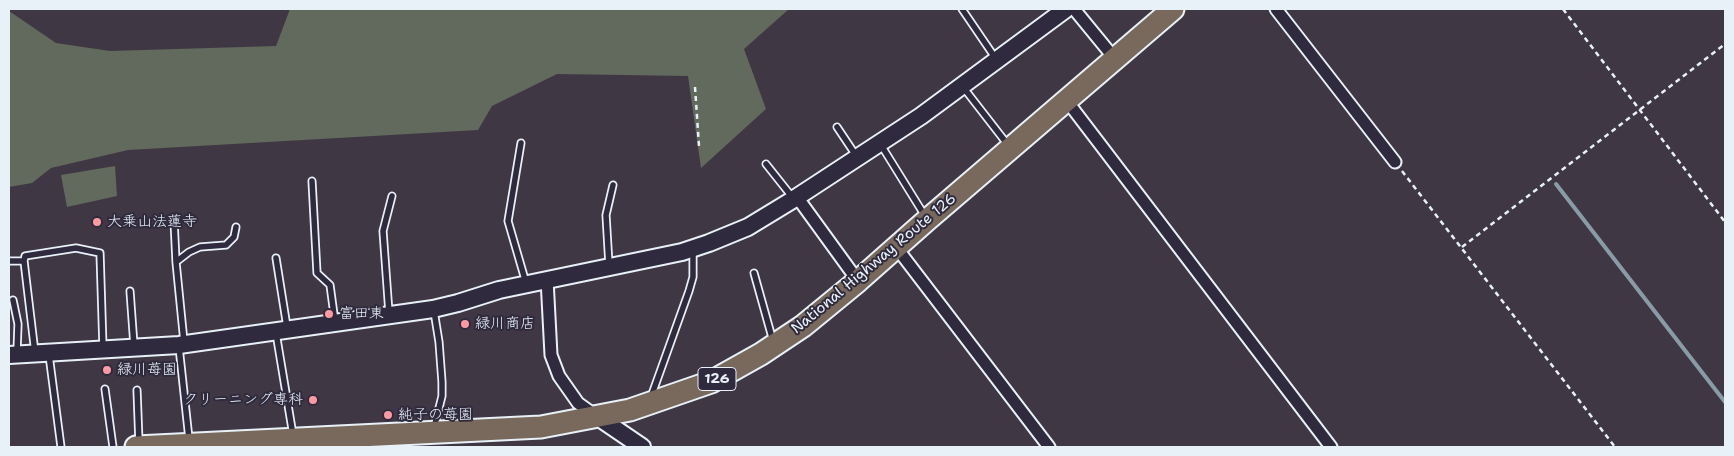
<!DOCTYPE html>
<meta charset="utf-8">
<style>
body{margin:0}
#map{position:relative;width:1734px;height:456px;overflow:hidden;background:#403744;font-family:"Shantell Sans",sans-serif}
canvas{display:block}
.frame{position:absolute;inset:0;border:10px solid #e8f1f8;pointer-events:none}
</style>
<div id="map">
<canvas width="1734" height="456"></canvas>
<div class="frame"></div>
</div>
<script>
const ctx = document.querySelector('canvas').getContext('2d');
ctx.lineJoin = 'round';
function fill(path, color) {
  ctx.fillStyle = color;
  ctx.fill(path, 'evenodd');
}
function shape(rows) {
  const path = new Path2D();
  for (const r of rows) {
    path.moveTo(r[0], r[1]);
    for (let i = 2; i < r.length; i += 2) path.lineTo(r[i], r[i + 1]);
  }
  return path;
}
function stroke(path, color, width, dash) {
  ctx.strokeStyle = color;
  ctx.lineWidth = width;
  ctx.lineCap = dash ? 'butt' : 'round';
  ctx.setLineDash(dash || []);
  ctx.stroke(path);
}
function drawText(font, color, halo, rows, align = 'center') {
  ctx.font = font + ' "Shantell Sans","Klee One",sans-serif';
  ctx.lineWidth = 4;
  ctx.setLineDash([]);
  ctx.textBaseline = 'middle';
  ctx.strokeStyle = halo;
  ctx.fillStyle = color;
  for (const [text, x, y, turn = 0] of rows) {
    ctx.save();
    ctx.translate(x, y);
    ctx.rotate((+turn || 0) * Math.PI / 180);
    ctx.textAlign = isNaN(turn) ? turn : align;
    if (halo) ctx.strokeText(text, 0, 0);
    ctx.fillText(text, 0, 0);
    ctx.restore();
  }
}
fill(shape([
 [290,9,789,9,744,49,766,109,701,168,688,76,557,74,492,106,478,130,128,150,51,168,32,183,9,187,9,11,56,43,110,51,276,46],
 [115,166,117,196,67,207,61,175]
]), '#62695d');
stroke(shape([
 [1556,184,1725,402]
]), '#889ba6', 4);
const lane = shape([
 [962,9,996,59],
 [963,87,1008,145],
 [837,127,857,157],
 [521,143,508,221,526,283],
 [881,145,925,216],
 [766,164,793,198],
 [312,181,317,273,330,285,335,322],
 [174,220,176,262,184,342],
 [276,258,287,327],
 [9,261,24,261,35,353],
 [24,261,25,256,76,248,100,253,103,348],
 [176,262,189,252,200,247,226,245,234,237,236,227],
 [609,265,606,215,613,185],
 [754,273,773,341],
 [130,291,134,346],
 [13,300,18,324,17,352],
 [434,311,439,342,442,382,442,396,434,428],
 [389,313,383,231,392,196],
 [276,333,293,435],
 [179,347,189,439],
 [49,355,61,447],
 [105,389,113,447],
 [137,390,139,443],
 [651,397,689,291,693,277,693,251]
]);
const street = shape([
 [1074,9,1115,59],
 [1276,9,1395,162],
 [1067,101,1331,447],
 [797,197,858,281],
 [896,247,1049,447],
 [547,279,551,355,559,376,578,403,596,416]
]);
const secondary = shape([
 [9,355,179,345,433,309,458,303,499,290,682,252,709,243,748,227,794,199,921,116,1066,9],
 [598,417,642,447]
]);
const highway = shape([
 [136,447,541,427,630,410,711,382,761,354,803,326,858,281,927,220,1173,9]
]);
stroke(lane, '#e8f1f8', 9);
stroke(street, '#e8f1f8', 15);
stroke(secondary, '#e8f1f8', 20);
stroke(highway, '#e8f1f8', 25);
stroke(shape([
 [1563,9,1725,222],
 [695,87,699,146],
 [1402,171,1615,447],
 [1462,247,1725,44]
]), '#e8f1f8', 2.5, [5, 4]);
stroke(lane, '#2f2a3d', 5.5);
stroke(street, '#2f2a3d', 11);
stroke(secondary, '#2f2a3d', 16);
stroke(highway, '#78695c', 21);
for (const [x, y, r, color] of [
 [97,222,5,"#ff9aa2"],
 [329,314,5,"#ff9aa2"],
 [465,324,5,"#ff9aa2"],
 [107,370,5,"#ff9aa2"],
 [313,400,5,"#ff9aa2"],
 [388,415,5,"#ff9aa2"]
]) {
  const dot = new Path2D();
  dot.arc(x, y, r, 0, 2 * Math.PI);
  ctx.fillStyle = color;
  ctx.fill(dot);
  stroke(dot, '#2f2a3d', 2);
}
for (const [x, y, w] of [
 [717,379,38]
]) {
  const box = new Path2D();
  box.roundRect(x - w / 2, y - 11.5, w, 23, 4);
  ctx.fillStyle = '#2f2a3d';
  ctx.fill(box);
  stroke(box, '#e8f1f8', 1);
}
drawText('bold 14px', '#e8f1f8', null, [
 ["126",717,379]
]);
drawText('15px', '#e8f1f8', '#2f2a3d', [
 ["大乗山法蓮寺",107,222],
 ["富田東",339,314],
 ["緑川商店",475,324],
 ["緑川苺園",117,370],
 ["クリーニング専科",303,400,"right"],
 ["純子の苺園",398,415]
], 'left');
drawText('15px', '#e8f1f8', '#2f2a3d', [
 ["National Highway Route 126",874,264,-40]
]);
</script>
